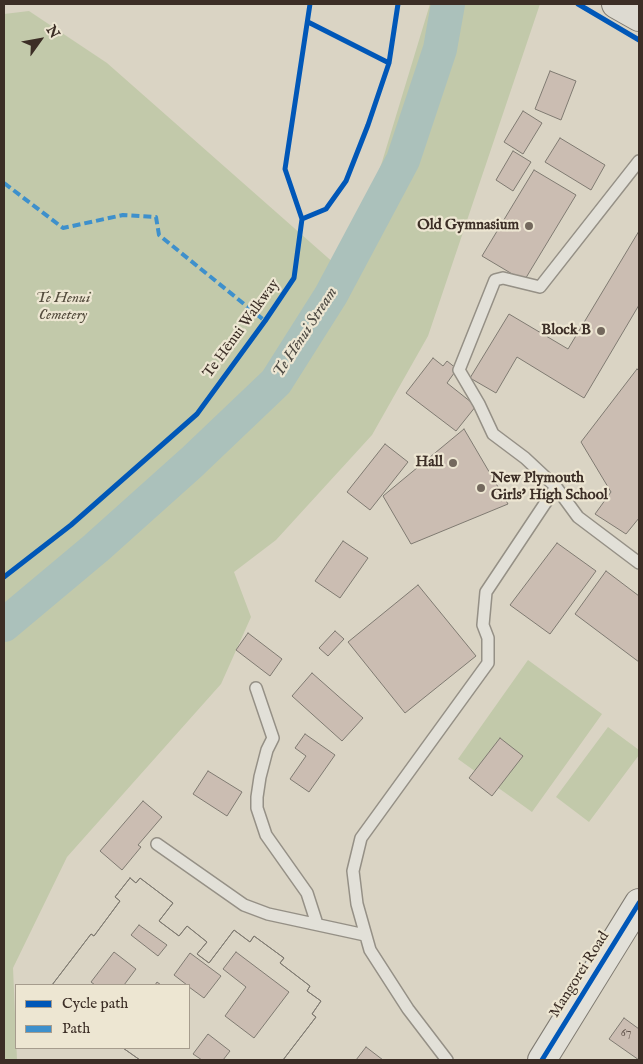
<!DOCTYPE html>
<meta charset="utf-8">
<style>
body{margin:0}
#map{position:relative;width:643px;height:1064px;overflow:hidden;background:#dad4c4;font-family:"IM FELL English",serif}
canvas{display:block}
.frame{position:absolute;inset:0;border:5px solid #3c2e26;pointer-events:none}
.legend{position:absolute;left:15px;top:984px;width:175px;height:65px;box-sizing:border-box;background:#ede6d2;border:1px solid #a69c8d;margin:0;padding:6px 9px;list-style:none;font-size:15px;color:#3c2e26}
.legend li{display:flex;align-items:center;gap:10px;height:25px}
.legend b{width:25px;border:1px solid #a69c8d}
.north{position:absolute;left:15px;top:15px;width:50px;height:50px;-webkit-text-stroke:4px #ede6d2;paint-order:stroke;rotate:58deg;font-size:14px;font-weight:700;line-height:20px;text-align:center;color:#3c2e26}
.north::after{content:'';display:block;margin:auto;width:18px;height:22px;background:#3c2e26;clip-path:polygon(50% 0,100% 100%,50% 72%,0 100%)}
</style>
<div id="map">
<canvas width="643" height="1064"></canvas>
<div class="frame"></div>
<ul class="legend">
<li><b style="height:6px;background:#0057b8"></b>Cycle path</li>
<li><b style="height:6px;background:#3e90cc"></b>Path</li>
</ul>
<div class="north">N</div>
</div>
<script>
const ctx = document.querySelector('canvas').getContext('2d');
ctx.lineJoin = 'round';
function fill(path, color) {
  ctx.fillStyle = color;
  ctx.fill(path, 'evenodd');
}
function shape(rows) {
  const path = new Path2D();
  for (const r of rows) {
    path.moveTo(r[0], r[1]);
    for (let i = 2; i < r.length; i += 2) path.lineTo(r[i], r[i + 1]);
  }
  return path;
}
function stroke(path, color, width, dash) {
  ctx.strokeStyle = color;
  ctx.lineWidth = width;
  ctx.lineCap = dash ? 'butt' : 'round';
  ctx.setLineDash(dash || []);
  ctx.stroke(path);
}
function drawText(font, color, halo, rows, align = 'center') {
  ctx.font = font + ' "IM FELL English",serif';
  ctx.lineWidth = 4.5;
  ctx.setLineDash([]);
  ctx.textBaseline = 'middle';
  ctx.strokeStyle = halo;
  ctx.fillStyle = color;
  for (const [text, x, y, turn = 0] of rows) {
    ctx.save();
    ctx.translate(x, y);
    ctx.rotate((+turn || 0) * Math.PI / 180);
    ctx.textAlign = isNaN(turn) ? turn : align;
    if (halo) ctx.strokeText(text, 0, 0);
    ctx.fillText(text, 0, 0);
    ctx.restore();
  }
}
fill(shape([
 [430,4,540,4,428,336,372,435,276,540,234,572,251,617,221,684,67,857,13,968,17,1060,4,1060,4,14,29,11,107,63,344,272,382,162],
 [528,660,602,714,532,812,458,759],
 [608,727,639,750,639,755,589,822,556,797]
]), '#c2c9aa');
stroke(shape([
 [4,625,96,548,192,462,276,382,331,295,403,160,440,49,448,4]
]), '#abc1bb', 34);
const building = shape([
 [550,71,576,81,561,120,535,109,550,71],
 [523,111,542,123,523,154,504,142,523,111],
 [560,138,605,165,591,190,545,162,560,138],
 [513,151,531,162,513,191,496,180,513,151],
 [534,170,576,195,524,281,482,256,534,170],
 [639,231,639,305,584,398,517,357,496,393,470,378,509,314,568,349,639,231],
 [433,358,443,366,447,361,457,369,447,383,476,406,456,431,406,393,433,358],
 [637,369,639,371,639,518,626,534,595,514,611,492,581,442,637,369],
 [464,429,508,504,411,544,383,496,464,429],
 [385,444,408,462,370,510,347,492,385,444],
 [343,541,368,558,340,598,315,581,343,541],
 [557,543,596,571,550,634,510,605,557,543],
 [606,571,639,596,639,662,575,614,606,571],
 [418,585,476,656,405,713,348,642,418,585],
 [335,631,344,639,328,656,319,648,335,631],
 [248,633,282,659,270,676,236,650,248,633],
 [312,673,363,718,342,741,292,696,312,673],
 [305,734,335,755,309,792,290,779,306,756,295,748,305,734],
 [500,738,523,756,492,796,469,778,500,738],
 [208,771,242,792,227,816,193,794,208,771],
 [143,801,162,817,138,845,141,847,122,870,100,851,143,801],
 [130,878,136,883,140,878,173,903,159,921,179,936,187,926,207,942,197,954,209,963,234,930,250,942,254,936,284,958,280,963,310,986,307,991,321,1001,312,1014,316,1017,283,1060,223,1060,230,1051,208,1034,193,1054,202,1060,140,1060,123,1048,189,1048,189,987,204,998,221,976,190,953,174,975,187,985,161,985,157,982,155,985,124,985,136,969,114,952,91,982,95,985,52,985,91,934,94,936,120,901,115,897,130,878],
 [139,925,167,945,158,956,131,935,139,925],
 [236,952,289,992,254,1038,225,1016,246,987,223,969,236,952],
 [130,878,136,883,140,878,173,903,159,921,179,936,187,926,207,942,197,954,209,963,234,930,250,942,254,936,284,958,280,963,310,986,307,991,321,1001,312,1014,316,1017,283,1060,140,1060,123,1048,189,1048,189,985,52,985,91,934,94,936,120,901,115,897,130,878],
 [624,1018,639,1029,639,1060,609,1039,624,1018],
 [366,1047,383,1060,356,1060,366,1047]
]);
fill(building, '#cbbdb2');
stroke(building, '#7f7a71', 1);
const service = shape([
 [556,487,578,517,639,563],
 [256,688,273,738,267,750,260,777,257,797,257,808,266,835,307,893,317,924],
 [157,844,244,905,268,914,365,935],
 [447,1060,408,1009,370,950,357,904,353,871,361,838,488,663,488,638,483,625,486,592,556,487,525,458,493,434,479,404,459,370,495,280,503,278,540,287,639,161]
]);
const secondary = shape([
 [542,1060,639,903]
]);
const trunk = shape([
 [616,4,639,17]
]);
stroke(service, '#959086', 14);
stroke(secondary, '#7f7a71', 30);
stroke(trunk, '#7f7a71', 30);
stroke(service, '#e2e0d8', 11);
stroke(secondary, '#e2e0d8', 28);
stroke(trunk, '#dddad1', 28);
stroke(shape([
 [4,183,63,228,123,215,156,217,159,235,265,321]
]), '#3e90cc', 4, [8, 4]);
stroke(shape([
 [578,4,639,40],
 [308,22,389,63],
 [302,219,285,169,310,4],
 [4,577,71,525,197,414,265,321,294,278,302,219,326,209,346,181,368,125,389,63,398,4],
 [542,1060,639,903]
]), '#0057b8', 5);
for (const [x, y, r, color] of [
 [529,226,5,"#73685d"],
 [601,331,5,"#73685d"],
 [453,463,5,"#73685d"],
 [481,488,5,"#73685d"]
]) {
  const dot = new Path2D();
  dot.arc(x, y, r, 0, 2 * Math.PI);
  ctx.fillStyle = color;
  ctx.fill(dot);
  stroke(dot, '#ede6d2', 2);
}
drawText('12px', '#60524a', null, [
 ["67",626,1034]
]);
drawText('bold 15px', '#3c2e26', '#ede6d2', [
 ["Old Gymnasium",519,226],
 ["Block B",591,331],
 ["Hall",443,463],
 ["New Plymouth",491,479,"left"],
 ["Girls' High School",491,496,"left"]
], 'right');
drawText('italic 15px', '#534b3c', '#ede6d2', [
 ["Te Henui",63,299],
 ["Cemetery",63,316]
]);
drawText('15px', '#3c2e26', '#ede6d2', [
 ["Te Hēnui Walkway",242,329,-54],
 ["Mangorei Road",580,975,-58]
]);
drawText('italic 16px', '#4e4a43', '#ede6d2', [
 ["Te Hēnui Stream",306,333,-57]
]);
</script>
